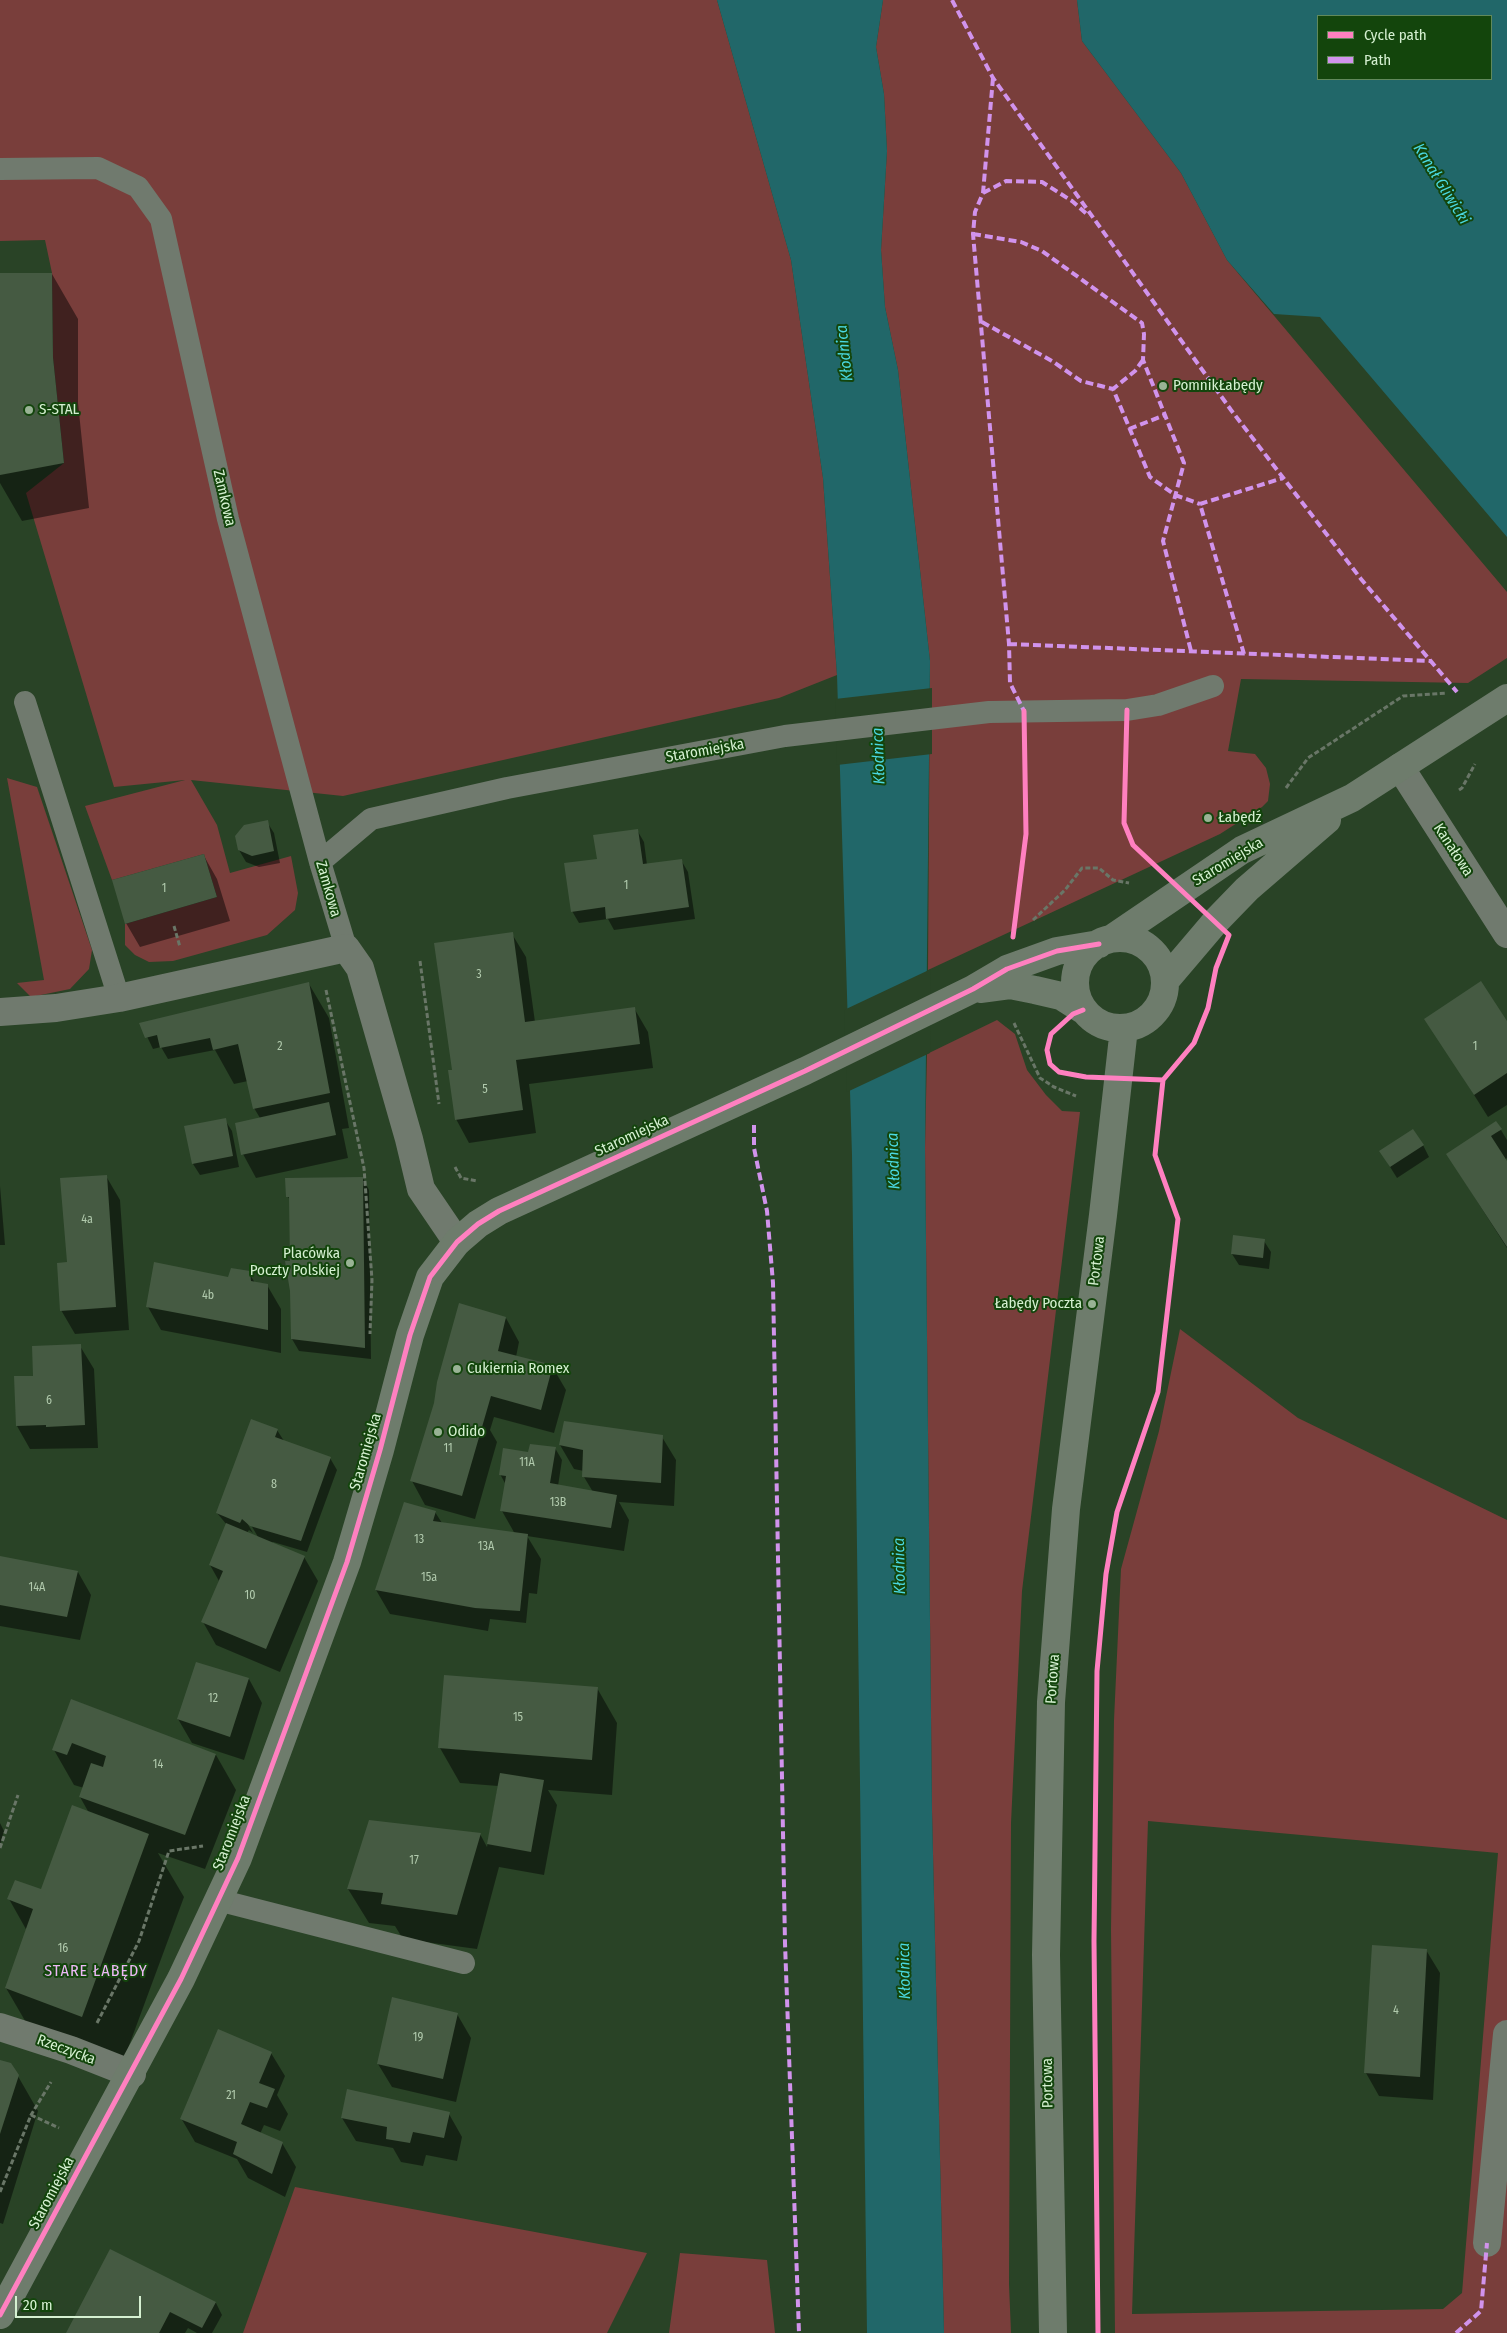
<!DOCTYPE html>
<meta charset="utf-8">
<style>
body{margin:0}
#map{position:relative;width:1507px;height:2333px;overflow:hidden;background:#294326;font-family:"Fira Sans Condensed",sans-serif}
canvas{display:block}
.legend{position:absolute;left:1317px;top:15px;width:175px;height:65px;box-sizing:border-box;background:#13450c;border:1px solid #61895b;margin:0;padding:6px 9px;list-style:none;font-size:15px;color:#d5f0d1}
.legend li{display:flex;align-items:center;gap:10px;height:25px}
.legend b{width:25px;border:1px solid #61895b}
.scale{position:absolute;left:15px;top:2296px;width:126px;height:22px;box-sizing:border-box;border:2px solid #d5f0d1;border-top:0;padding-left:6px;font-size:15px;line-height:18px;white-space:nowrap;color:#d5f0d1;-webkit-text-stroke:4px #13450c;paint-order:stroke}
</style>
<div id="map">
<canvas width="1507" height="2333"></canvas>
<ul class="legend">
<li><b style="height:6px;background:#ff80c0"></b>Cycle path</li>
<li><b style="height:6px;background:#d193ec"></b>Path</li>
</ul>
<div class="scale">20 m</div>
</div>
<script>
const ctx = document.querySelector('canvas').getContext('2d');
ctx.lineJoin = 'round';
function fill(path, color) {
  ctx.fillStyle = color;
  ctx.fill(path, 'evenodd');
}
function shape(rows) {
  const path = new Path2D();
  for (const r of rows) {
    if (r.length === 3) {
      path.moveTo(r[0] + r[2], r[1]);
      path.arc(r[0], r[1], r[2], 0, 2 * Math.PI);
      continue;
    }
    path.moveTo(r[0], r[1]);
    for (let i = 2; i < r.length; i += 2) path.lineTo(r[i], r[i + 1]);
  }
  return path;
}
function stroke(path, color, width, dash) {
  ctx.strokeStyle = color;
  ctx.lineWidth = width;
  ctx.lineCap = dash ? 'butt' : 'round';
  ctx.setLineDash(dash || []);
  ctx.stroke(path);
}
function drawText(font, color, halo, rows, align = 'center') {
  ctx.font = font + ' "Fira Sans Condensed",sans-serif';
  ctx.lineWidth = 4;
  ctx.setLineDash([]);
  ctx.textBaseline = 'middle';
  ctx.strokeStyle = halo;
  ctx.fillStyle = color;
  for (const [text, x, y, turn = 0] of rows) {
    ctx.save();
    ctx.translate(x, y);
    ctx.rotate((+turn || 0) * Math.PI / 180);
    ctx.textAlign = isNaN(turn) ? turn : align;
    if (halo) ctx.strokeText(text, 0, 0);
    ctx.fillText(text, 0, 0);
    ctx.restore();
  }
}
fill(shape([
 [0,0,717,0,791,260,823,478,837,675,779,698,343,796,191,780,217,825,230,873,291,856,298,893,295,910,267,935,173,961,149,962,135,955,125,945,125,924,217,897,204,854,112,880,85,806,185,780,114,787,26,493,64,463,53,357,52,273,45,240,0,241],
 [883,0,1077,0,1082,41,1181,173,1227,260,1507,592,1507,658,1468,683,1241,679,1228,751,1255,754,1266,768,1270,784,1268,801,1262,807,1220,834,928,970,930,661,898,370,885,307,881,250,887,151,884,94,876,47],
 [7,778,37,787,92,950,89,969,70,989,31,997,17,983,44,980],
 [997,1020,1015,1034,1027,1070,1046,1095,1062,1111,1080,1112,1022,1591,1011,1823,1009,2284,1011,2333,944,2333,932,1811,925,1148,927,1054],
 [1180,1329,1298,1418,1507,1520,1507,2333,1115,2333,1111,1929,1114,1720,1121,1569,1159,1431],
 [1148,1821,1498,1853,1462,2293,1443,2309,1132,2314],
 [295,2187,647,2253,607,2333,243,2333],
 [680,2253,767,2260,775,2333,669,2333]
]), '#793e3b');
fill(shape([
 [717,0,883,0,876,47,884,94,887,151,881,250,885,307,898,370,930,661,925,1148,932,1811,944,2333,867,2333,852,1155,837,675,823,478,791,260],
 [1077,0,1507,0,1507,537,1320,317,1274,314,1227,260,1181,173,1082,41],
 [1491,16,1491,79,1318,79,1318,16]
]), '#216769');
fill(shape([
 [932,688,932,754,837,765,835,699],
 [931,969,930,1053,847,1092,844,1010]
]), '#294326');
fill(shape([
 [0,274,52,274,78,319,78,403,89,508,22,521,0,483],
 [267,822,274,833,280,863,259,867,246,862,239,850],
 [637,830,644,842,647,865,681,860,688,872,695,919,614,930,608,919,579,923,572,911],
 [204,856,217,879,230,921,140,947,126,923],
 [512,934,526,957,535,1022,634,1008,648,1032,653,1068,529,1084,536,1133,469,1143,456,1119,454,1071],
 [309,984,329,1018,349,1128,342,1129,348,1158,256,1178,243,1154,260,1118,254,1108,248,1081,234,1084,215,1050,168,1059,161,1047,153,1049,141,1024],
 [1426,1019,1507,1024,1507,1105,1488,1117],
 [225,1120,232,1131,239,1167,200,1175,193,1164],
 [1501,1130,1507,1140,1507,1158,1505,1160,1507,1163,1507,1248,1447,1154],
 [1423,1145,1429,1157,1397,1178,1387,1162],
 [106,1176,120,1200,129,1330,75,1334,61,1310,68,1264],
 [363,1178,369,1190,371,1359,299,1351,292,1339,291,1201,288,1197],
 [0,1186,5,1245,0,1245],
 [1264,1241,1271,1252,1269,1269,1239,1265,1232,1254],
 [249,1273,255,1283,267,1285,281,1309,281,1353,161,1330,148,1307],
 [506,1318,519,1342,516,1357,552,1366,566,1390,554,1433,494,1417,490,1430,497,1442,475,1519,425,1505,412,1481],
 [80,1346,94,1369,98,1448,30,1449,17,1426,34,1377],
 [277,1430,284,1441,330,1458,337,1470,307,1552,273,1542,272,1543,304,1557,318,1581,280,1672,216,1645,203,1622,219,1581,210,1565,227,1525,217,1513],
 [248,1520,258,1537,247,1533,249,1530,253,1533,246,1521],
 [662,1437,676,1460,674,1506,619,1502,629,1520,624,1551,527,1536,541,1559,537,1594,529,1593,526,1623,490,1619,488,1631,390,1614,376,1590,435,1512,442,1523,515,1534,502,1511,506,1485,500,1474,529,1453,555,1448,562,1460,558,1486,593,1492,584,1477,584,1471,574,1469,560,1445],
 [0,1557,78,1572,91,1595,80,1640,0,1626],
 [445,1676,597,1688,617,1723,612,1795,548,1790,557,1805,544,1875,499,1867,477,1949,403,1939,395,1926,369,1923,348,1889,480,1834,487,1847,498,1786,460,1783,440,1748],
 [249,1679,262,1703,244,1760,192,1743,178,1719],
 [72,1700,216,1755,236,1790,205,1869,158,1853,184,1897,117,2078,42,2050,6,1988,27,1931,9,1899,41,1890,89,1813,80,1797,84,1788,74,1785,54,1750],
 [0,1823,4,1831,0,1846],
 [1426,1950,1440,1973,1433,2100,1379,2096,1366,2073],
 [457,2014,471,2038,456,2102,392,2087,378,2064],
 [271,2053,285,2076,277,2095,288,2114,280,2131,264,2125,260,2134,282,2143,296,2167,285,2197,248,2178,237,2159,195,2142,181,2118],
 [0,2061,11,2064,38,2111,3,2224,0,2223],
 [449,2114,462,2137,457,2161,426,2155,423,2166,401,2162,393,2148,356,2141,342,2118],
 [110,2250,216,2303,222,2315,212,2333,197,2333,188,2328,185,2333,68,2333]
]), '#0007');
fill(shape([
 [0,273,52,273,53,357,64,463,0,475],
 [268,820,274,851,252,856,238,850,235,836,244,825],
 [638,829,643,864,682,859,689,907,606,919,605,907,571,912,564,863,597,859,593,835],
 [204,854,217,897,125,924,112,880],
 [513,932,525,1022,635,1007,640,1044,516,1060,523,1110,455,1120,448,1070,452,1070,434,943],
 [1481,981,1507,1021,1507,1073,1474,1095,1424,1019],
 [309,982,330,1093,253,1109,238,1044,213,1050,210,1038,160,1048,157,1035,145,1038,139,1023],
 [329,1102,336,1135,241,1155,235,1123],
 [226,1118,233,1156,192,1164,184,1126],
 [1496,1121,1502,1129,1491,1136,1507,1161,1507,1247,1446,1154],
 [1413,1129,1424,1145,1390,1167,1379,1151],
 [107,1175,116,1307,60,1311,57,1263,67,1262,60,1178],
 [363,1177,365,1348,291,1339,290,1291,285,1261,290,1261,289,1197,286,1197,285,1178],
 [1233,1235,1265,1239,1263,1258,1231,1254],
 [154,1262,228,1277,231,1268,250,1271,251,1281,268,1284,268,1330,146,1307],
 [459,1303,506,1317,498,1351,553,1365,541,1410,491,1396,462,1496,410,1481,434,1403,437,1382],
 [81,1344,85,1425,46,1427,46,1425,16,1426,14,1376,33,1376,32,1346],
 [251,1419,278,1429,275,1437,331,1457,301,1541,250,1526,242,1519,240,1523,216,1513],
 [564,1421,663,1435,661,1483,582,1477,583,1450,559,1445],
 [530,1444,556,1447,550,1483,617,1495,611,1528,500,1511,506,1476,499,1475,503,1448,528,1452],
 [404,1502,436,1511,433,1521,528,1534,520,1611,475,1608,375,1590],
 [226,1523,305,1556,266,1649,201,1622,223,1571,209,1565],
 [0,1556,78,1571,67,1617,0,1605],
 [196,1662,249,1678,230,1737,177,1719],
 [444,1675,598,1687,592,1760,438,1748],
 [71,1699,216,1754,185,1835,79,1797,91,1763,103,1767,106,1756,72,1743,67,1755,52,1750],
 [500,1773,544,1780,531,1852,487,1844],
 [72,1805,149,1834,82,2017,5,1988,33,1909,7,1899,15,1880,41,1889],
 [369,1820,481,1833,457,1915,381,1904,383,1893,347,1889],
 [1372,1945,1427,1949,1420,2077,1364,2073],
 [392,1997,458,2013,443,2079,377,2064],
 [218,2029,272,2052,259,2083,275,2089,267,2108,250,2102,241,2124,283,2142,272,2174,233,2154,237,2142,180,2119],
 [0,2060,11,2063,19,2075,0,2134],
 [347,2089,450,2112,444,2138,413,2132,410,2143,386,2139,387,2127,341,2118],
 [110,2249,216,2302,202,2328,170,2312,159,2333,66,2333]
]), '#455a42');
stroke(shape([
 [1286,788,1308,758,1403,696,1447,693],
 [1459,790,1462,788,1475,764],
 [1033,920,1065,890,1082,868,1099,868,1113,880,1129,883],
 [174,926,180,947],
 [420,961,439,1104],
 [326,990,364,1168,372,1280,370,1334],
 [1014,1023,1040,1078,1054,1087,1076,1096],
 [455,1167,461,1178,477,1181],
 [0,1848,18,1795],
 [97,2023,139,1941,169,1851,203,1846],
 [31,2115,59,2128],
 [0,2192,31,2115,51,2082]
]), '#697667', 3, [5, 2.5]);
stroke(shape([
 [0,169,98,168,138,187,161,219,228,519,320,862,346,948],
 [25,702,119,998],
 [320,862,371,819,507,788,785,736,989,712,1127,710,1158,705,1213,686],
 [218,1900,464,1963]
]), '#707a6e', 22);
stroke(shape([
 [1400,767,1507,934],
 [0,1012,56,1008,119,998,346,948,360,968,409,1139,421,1189,457,1242],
 [0,2027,71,2050,132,2074],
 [1487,2243,1507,2034]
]), '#707a6e', 28);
stroke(shape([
 [1120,983,45],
 [1111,939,1242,850,1352,798,1507,698],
 [1165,981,1216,921,1247,889,1327,820],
 [980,989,1010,985,1035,990,1061,996,1083,1010],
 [0,2315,181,1979,238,1858,347,1562,380,1450,410,1335,430,1277,457,1242,478,1224,499,1211,805,1071,973,989,1007,969,1057,951,1099,944],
 [1053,2333,1046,1955,1051,1702,1066,1509,1103,1215,1124,1028]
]), '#6e7c6c', 28);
stroke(shape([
 [952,0,993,78,1231,410,1361,579,1457,692],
 [993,78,983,193,975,212,973,234,1009,644,1010,683,1024,711,1024,715],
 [983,193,1006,181,1042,182,1072,201,1089,216],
 [973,234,1021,242,1042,251,1142,323,1144,334,1143,360,1184,463,1163,541,1191,651],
 [982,322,1052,361,1081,381,1113,389],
 [1143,360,1135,371,1113,389,1150,477,1175,495,1200,504],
 [1129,429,1165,415],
 [1009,644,1431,661],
 [1244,654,1200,504,1283,478],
 [754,1125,754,1148,767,1211,773,1283,785,1943,799,2333],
 [1456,2333,1481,2311,1487,2243]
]), '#d193ec', 4, [8, 4]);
stroke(shape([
 [1013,937,1026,834,1024,711],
 [1083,1010,1073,1014,1051,1034,1047,1050,1050,1064,1059,1072,1086,1077,1163,1080],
 [0,2315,181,1979,238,1858,347,1562,380,1450,410,1335,430,1277,457,1242,478,1224,499,1211,805,1071,973,989,1007,969,1057,951,1099,944],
 [1098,2333,1094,1941,1097,1671,1106,1574,1117,1512,1158,1392,1178,1219,1155,1155,1163,1080,1194,1043,1208,1008,1216,968,1229,935,1133,845,1124,823,1127,710]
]), '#ff80c0', 5);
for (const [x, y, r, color] of [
 [1163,386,5,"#99b395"],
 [29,410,5,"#99b395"],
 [1208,818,5,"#99b395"],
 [350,1263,5,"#99b395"],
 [1092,1304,5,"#99b395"],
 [457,1369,5,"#99b395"],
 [438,1432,5,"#99b395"]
]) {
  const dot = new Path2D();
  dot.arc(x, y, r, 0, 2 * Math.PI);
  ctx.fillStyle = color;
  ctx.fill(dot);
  stroke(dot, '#13450c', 2);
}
drawText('12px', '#b1caad', null, [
 ["1",626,886],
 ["1",164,889],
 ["3",479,975],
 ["2",280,1047],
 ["1",1475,1047],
 ["5",485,1090],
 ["4a",87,1220],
 ["4b",208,1296],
 ["6",49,1401],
 ["11",448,1449],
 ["11A",527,1463],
 ["8",274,1485],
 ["13B",558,1503],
 ["13",419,1540],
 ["13A",486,1547],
 ["15a",429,1578],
 ["14A",37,1588],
 ["10",250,1596],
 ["12",213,1699],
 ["15",518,1718],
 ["14",158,1765],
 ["17",414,1861],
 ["16",63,1949],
 ["4",1396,2011],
 ["19",418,2038],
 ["21",231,2096]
]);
drawText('15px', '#d5f0d1', '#13450c', [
 ["PomnikŁabędy",1173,386],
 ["S-STAL",39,410],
 ["Łabędź",1218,818],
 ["Placówka",340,1254,"right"],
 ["Poczty Polskiej",340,1271,"right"],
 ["Łabędy Poczta",1082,1304,"right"],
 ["Cukiernia Romex",467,1369],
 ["Odido",448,1432]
], 'left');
drawText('15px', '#d5f0d1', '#13450c', [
 ["Zamkowa",224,498,77],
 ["Staromiejska",705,751,-10],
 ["Kanałowa",1453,850,57],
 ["Staromiejska",1228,862,-31],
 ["Zamkowa",328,889,74],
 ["Staromiejska",632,1136,-25],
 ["Portowa",1097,1261,-83],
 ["Staromiejska",366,1452,-74],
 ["Portowa",1053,1679,-86],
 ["Staromiejska",232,1833,-69],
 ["Rzeczycka",66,2050,20],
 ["Portowa",1048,2083,-91],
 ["Staromiejska",52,2193,-62]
]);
drawText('italic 16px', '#4ad8e1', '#13450c', [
 ["Kanał Gliwicki",1441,184,58],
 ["Kłodnica",845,353,-96],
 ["Kłodnica",879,756,-92],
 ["Kłodnica",894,1161,-92],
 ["Kłodnica",900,1566,-91],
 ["Kłodnica",905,1971,-91]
]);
ctx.letterSpacing = '1px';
drawText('16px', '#ecb8f5', '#13450c', [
 ["STARE ŁABĘDY",96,1972]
]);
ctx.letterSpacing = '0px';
</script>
